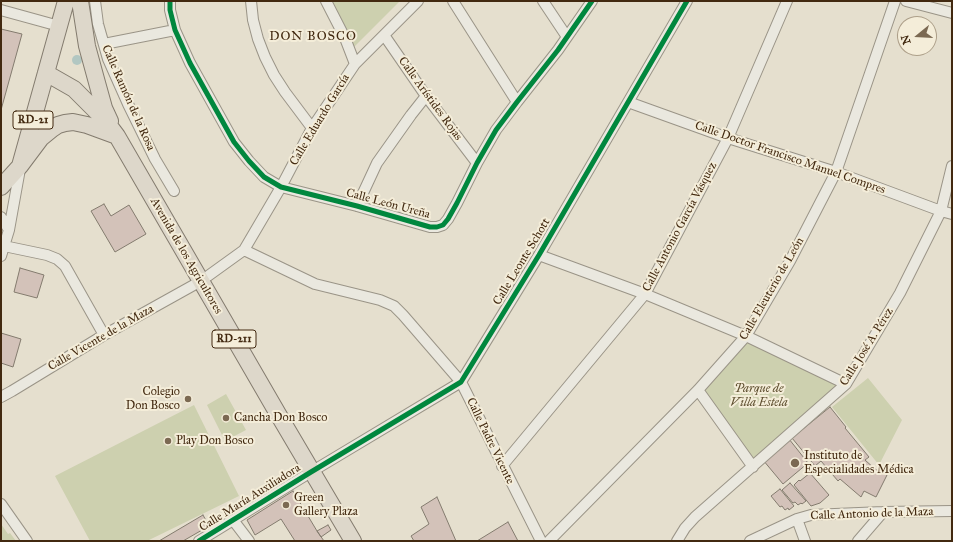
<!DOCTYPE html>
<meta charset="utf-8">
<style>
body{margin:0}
#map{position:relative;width:953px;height:542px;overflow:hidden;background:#e5dfce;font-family:"IM FELL Great Primer",serif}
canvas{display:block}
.frame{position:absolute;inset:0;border:2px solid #422910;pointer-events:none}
.north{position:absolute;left:897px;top:16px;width:40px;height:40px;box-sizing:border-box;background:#f4edd9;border:1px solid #ad9f89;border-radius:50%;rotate:252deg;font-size:11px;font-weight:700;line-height:16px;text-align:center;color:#422910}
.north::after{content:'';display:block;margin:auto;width:14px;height:18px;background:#7b6952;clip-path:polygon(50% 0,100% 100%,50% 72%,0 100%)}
</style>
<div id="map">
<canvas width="953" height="542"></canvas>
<div class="frame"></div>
<div class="north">N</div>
</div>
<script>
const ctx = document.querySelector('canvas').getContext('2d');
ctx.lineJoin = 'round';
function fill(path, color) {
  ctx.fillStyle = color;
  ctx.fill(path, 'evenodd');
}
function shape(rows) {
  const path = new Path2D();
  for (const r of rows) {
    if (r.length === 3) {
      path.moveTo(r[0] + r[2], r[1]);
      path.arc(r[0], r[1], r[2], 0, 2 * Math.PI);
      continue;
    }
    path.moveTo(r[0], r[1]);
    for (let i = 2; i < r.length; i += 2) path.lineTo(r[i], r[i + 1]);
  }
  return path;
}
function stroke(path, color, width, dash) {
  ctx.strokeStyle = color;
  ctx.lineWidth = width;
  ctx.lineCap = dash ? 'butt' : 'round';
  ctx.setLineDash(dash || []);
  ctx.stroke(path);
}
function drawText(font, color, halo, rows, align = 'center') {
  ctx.font = font + ' "IM FELL Great Primer",serif';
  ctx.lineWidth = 4;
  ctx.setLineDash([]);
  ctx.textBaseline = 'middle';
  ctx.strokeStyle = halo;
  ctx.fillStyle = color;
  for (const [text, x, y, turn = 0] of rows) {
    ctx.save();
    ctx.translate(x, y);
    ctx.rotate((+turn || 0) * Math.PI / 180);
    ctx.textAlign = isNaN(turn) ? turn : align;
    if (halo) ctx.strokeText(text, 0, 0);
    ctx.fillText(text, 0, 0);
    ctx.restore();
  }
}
fill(shape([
 [330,1,400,1,352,49],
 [747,339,839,385,753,463,698,390],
 [868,378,902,420,879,465,832,407],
 [226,394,246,430,225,441,207,405],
 [194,405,239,496,147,541,90,541,55,476],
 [1,524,8,534,10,533,16,541,1,541]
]), '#cdd0af');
fill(shape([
 [77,60,5]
]), '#b2c7c2');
const building = shape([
 [1,29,22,34,1,110,1,29],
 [104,204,111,216,129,205,146,234,115,252,91,211,104,204],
 [20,268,44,275,37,298,14,292,20,268],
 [1,333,21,339,13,367,1,363,1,333],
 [830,407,846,427,845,428,869,457,865,460,875,469,887,475,876,497,864,491,861,497,840,479,838,481,821,461,815,466,792,438,830,407],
 [789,439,808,463,783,484,763,460,789,439],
 [810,473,829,495,820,503,811,506,794,485,799,480,800,481,810,473],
 [790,483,806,501,802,504,801,503,798,505,795,502,793,503,782,490,790,483],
 [780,489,794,506,789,510,788,508,785,510,782,506,780,507,771,496,780,489],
 [293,491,317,531,324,541,295,541,281,519,255,535,247,520,293,491],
 [437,497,456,541,414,541,411,536,429,524,421,507,437,497],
 [203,515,209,526,183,541,159,541,203,515],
 [508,522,518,541,477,541,508,522],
 [328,525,331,530,321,537,317,531,328,525]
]);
fill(building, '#d3c2b9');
stroke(building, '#837b6e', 1);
const minor = shape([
 [95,1,98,24,108,59,128,104,155,159,174,191],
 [170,1,170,10,175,30,190,63,234,142,249,161,264,177,281,187,357,206,430,227,437,227,443,225,448,219,457,203,477,163,496,130,517,102,558,50,592,1],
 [251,1,253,20,258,39,265,57,274,75,285,92,312,128],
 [326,1,345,38,355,64],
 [453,1,517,102],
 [543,1,567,37],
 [906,1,952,13],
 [1,10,59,26],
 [384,35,426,96,477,163],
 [104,44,175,30],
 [628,102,728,138,836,172,941,211,952,214],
 [357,206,377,163,411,115,426,96],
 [1,217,9,230],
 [4,246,47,255,57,259,65,266,104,335],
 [244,250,315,284,380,300,394,306,403,315,461,382,541,541],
 [539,255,645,294,746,336,846,384],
 [1,256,9,230,20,169],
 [698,390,753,467],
 [1,397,12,391,104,335,201,281,244,250,281,187,312,128,355,64,418,1],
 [502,466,645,294,728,138,787,1],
 [1,504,27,541],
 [797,519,805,541],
 [233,520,249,541],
 [199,541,311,472,461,382,539,255,687,1],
 [549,541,698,390,746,336,790,261,836,172,895,1],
 [677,541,685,528,695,517,846,384,900,293,941,211,952,166],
 [750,541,797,519,811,515,883,512,952,511],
 [858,541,883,512]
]);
const primary = shape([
 [80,1,87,46,96,79,104,108,110,121],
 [46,73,74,89,105,120,117,136,278,414,353,541],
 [20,166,66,1],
 [1,187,20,166,41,138,52,129,58,125,65,123,73,122,87,125,117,136]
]);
stroke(minor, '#9a9487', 12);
stroke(primary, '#837b6e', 18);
stroke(minor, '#eae8df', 10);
stroke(primary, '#ddd7ca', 16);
stroke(shape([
 [170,1,170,10,175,30,190,63,234,142,249,161,264,177,281,187,357,206,430,227,437,227,443,225,448,219,457,203,477,163,496,130,517,102,558,50,592,1],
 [199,541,311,472,461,382,539,255,687,1]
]), '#00873e', 5);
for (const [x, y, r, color] of [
 [188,399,4,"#7b6952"],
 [226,418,4,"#7b6952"],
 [168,441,4,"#7b6952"],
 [795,463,5,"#7b6952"],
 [286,505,4,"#7b6952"]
]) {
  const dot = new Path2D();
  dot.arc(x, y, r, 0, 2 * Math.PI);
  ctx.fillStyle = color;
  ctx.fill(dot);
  stroke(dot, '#f4edd9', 1.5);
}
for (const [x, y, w] of [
 [33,120,40],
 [234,339,44]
]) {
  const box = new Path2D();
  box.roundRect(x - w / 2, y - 9, w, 18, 3);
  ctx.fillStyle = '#f4edd9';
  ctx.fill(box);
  stroke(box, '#422910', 1);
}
drawText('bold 11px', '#422910', null, [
 ["RD-21",33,120],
 ["RD-211",234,339]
]);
drawText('12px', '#422910', '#f4edd9', [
 ["Calle Ramón de la Rosa",128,98,66],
 ["Calle Arístides Rojas",430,99,54],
 ["Calle Eduardo García",320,120,-59],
 ["Calle Doctor Francisco Manuel Compres",790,158,19],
 ["Calle León Ureña",388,204,15],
 ["Calle Antonio García Vásquez",680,227,-62],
 ["Avenida de los Agricultores",186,256,60],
 ["Calle Leonte Schott",522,262,-59],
 ["Calle Eleuterio de León",772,289,-60],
 ["Calle Vicente de la Maza",101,338,-30],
 ["Calle José A. Pérez",867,347,-58],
 ["Calle Padre Vicente",490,441,64],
 ["Calle María Auxiliadora",250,498,-32],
 ["Calle Antonio de la Maza",872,514,-2]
]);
drawText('italic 12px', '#605031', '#f4edd9', [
 ["Parque de",759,389],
 ["Villa Estela",759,403]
]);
drawText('12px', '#422910', '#f4edd9', [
 ["Colegio",180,392,"right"],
 ["Don Bosco",180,406,"right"],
 ["Cancha Don Bosco",234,418],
 ["Play Don Bosco",176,441],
 ["Instituto de",804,456],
 ["Especialidades Médica",804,470],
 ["Green",294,498],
 ["Gallery Plaza",294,512]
], 'left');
ctx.letterSpacing = '1px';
drawText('13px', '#422910', '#f4edd9', [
 ["DON BOSCO",313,37]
]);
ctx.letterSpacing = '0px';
</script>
